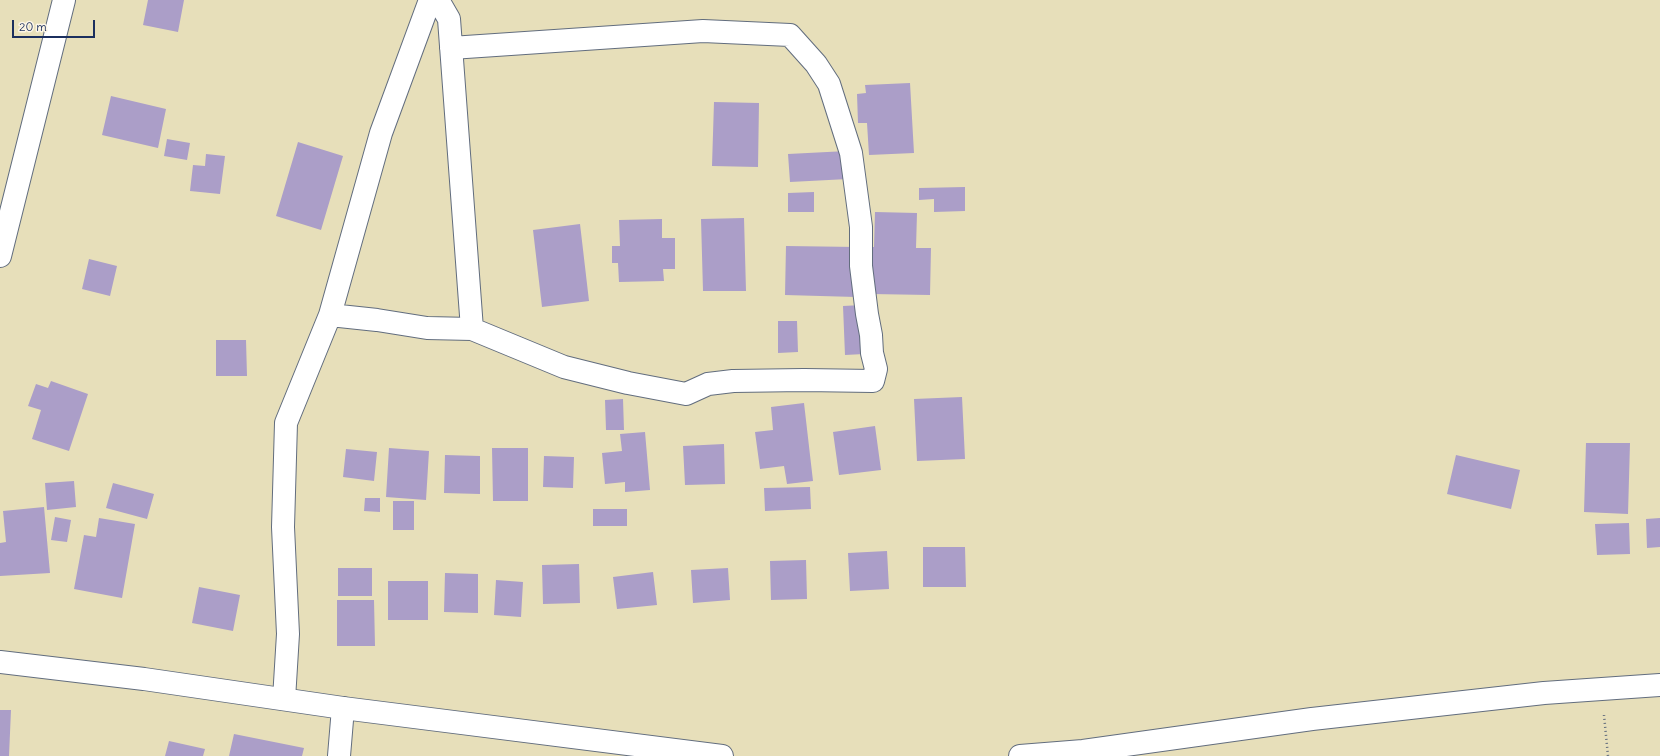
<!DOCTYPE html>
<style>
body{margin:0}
#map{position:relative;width:1660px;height:756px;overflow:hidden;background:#e7dfba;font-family:Delius,sans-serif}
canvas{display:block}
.scale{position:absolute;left:12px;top:20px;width:83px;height:18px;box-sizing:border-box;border:2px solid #1b2f5e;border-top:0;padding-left:5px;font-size:12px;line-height:14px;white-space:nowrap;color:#1b2f5e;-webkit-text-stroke:3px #fcf5e5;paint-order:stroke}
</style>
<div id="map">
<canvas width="1660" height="756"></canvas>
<div class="scale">20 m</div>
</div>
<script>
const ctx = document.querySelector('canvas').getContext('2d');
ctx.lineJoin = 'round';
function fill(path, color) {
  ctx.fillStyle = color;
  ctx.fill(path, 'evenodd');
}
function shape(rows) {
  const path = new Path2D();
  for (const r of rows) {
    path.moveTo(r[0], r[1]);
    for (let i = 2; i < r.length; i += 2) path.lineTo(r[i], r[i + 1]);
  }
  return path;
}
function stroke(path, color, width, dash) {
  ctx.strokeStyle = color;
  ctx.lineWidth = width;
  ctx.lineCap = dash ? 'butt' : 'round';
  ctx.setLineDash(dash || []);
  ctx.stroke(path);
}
fill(shape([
 [148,0,184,0,178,32,143,25],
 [910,83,914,153,869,155,867,123,858,123,857,94,866,93,865,85],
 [111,96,166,109,158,148,102,135],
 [714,102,759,103,758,167,712,166],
 [167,139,190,143,187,160,164,156],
 [298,142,343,156,321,230,276,216],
 [847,151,848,179,790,182,788,154],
 [206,154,225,156,220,194,190,191,193,165,205,166],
 [965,187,965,211,934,212,934,199,919,200,919,188],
 [814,192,814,212,788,212,788,193],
 [875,212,917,213,916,248,931,248,930,295,871,294,872,247,874,247],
 [744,218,746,291,703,291,701,219],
 [662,219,662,238,675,238,675,269,663,269,664,281,619,282,618,263,612,263,612,246,620,246,619,220],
 [580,224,589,301,542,307,533,230],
 [786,246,857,247,856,297,785,295],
 [89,259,117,266,110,296,82,289],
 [862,305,864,354,845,355,843,306],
 [778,321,797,321,798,352,778,353],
 [216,340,246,340,247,376,216,376],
 [51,381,88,394,69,451,32,439,41,410,28,406,36,384,48,388],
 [962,397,965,459,917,461,914,399],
 [623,399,624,430,606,430,605,400],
 [804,403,813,481,787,484,784,466,760,469,755,432,773,430,771,407],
 [875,426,881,470,839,475,833,432],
 [645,432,650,490,625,492,625,482,605,484,602,453,622,451,620,434],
 [1586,443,1630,443,1628,514,1584,512],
 [724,444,725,484,685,485,683,446],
 [389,448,429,451,426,500,386,497],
 [492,448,528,448,528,501,493,501],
 [346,449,377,452,374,481,343,477],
 [445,455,480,456,480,494,444,493],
 [1456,455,1520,470,1511,509,1447,494],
 [544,456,574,457,573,488,543,487],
 [74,481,76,507,47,510,45,483],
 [113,483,154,494,147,519,106,508],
 [810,487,811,509,765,511,764,488],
 [365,498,380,498,380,512,364,511],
 [393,501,414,501,414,530,393,530],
 [44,507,50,573,0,576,0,543,6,542,3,511],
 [593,509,627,509,627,526,593,526],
 [55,517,71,520,67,542,51,540],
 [99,518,135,524,122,598,74,589,84,535,96,537],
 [1660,518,1660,547,1647,548,1646,519],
 [1629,523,1630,554,1597,555,1595,524],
 [923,547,965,547,966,587,923,587],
 [887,551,889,589,850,591,848,553],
 [806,560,807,599,771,600,770,561],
 [579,564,580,603,543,604,542,565],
 [338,568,372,568,372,596,338,596],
 [728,568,730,600,693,603,691,570],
 [653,572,657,605,617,609,613,577],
 [445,573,478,574,478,613,444,612],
 [496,580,523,582,521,617,494,615],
 [388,581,428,581,428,620,388,620],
 [199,587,240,595,233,631,192,623],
 [337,600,374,600,375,646,337,646],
 [0,710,11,710,9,756,0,756],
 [234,734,304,748,302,756,229,756],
 [169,741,205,749,203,756,165,756]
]), '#ab9ec8');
const street = shape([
 [430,0,381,133,330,315,377,320,427,328,472,329,564,367,628,383,686,394,708,384,733,381,804,380,873,381,876,369,872,353,871,335,867,314,861,266,861,227,851,153,829,84,816,64,790,35,703,31,451,48],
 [438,0,449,19,472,329],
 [0,256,64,0],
 [284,699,288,634,283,527,286,423,330,315],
 [339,756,343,708]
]);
const secondary = shape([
 [0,662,144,679,343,708,722,756],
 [1020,756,1083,751,1312,719,1544,693,1660,685]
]);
stroke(street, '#626d7e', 24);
stroke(secondary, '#626d7e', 24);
stroke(shape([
 [1604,715,1608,756]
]), '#626d7e', 2.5, [1, 3]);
stroke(street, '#fff', 22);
stroke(secondary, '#fff', 22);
</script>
